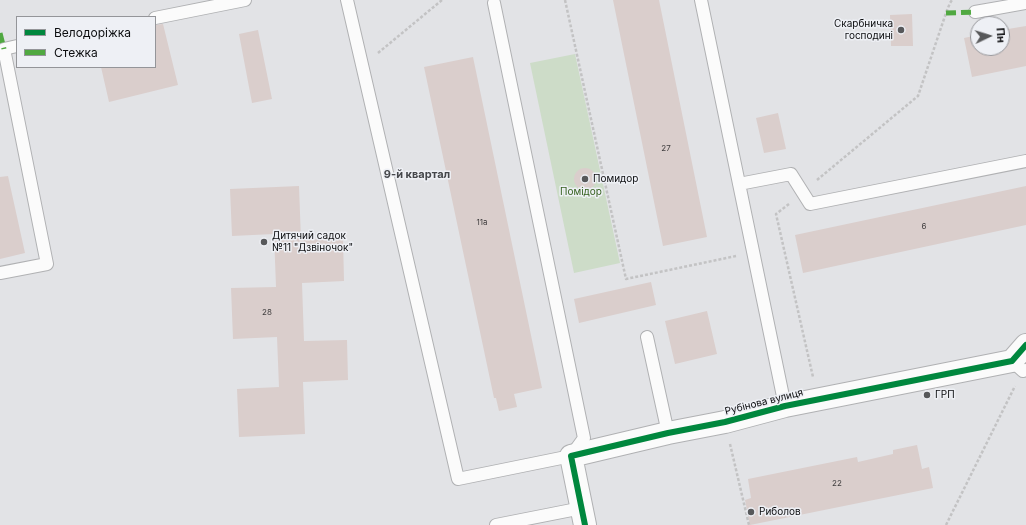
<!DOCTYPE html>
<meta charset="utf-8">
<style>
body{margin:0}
#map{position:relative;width:1026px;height:525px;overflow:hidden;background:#e2e3e6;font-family:Inter,sans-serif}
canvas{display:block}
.legend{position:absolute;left:16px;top:16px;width:140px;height:52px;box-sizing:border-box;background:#eef0f5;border:1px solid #949599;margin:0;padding:5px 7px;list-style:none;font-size:12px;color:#0c0d0f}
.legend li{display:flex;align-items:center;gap:8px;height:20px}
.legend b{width:20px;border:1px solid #949599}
.north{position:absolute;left:970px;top:16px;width:40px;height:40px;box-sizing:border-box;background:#eef0f5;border:1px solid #949599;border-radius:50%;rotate:86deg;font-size:11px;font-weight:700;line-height:16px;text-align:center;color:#0c0d0f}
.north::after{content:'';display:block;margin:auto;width:14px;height:18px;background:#57585a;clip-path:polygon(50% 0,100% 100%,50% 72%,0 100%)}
</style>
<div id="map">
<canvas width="1026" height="525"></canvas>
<ul class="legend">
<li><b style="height:5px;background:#00873e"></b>Велодоріжка</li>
<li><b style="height:5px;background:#50a841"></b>Стежка</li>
</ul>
<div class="north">Пн</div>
</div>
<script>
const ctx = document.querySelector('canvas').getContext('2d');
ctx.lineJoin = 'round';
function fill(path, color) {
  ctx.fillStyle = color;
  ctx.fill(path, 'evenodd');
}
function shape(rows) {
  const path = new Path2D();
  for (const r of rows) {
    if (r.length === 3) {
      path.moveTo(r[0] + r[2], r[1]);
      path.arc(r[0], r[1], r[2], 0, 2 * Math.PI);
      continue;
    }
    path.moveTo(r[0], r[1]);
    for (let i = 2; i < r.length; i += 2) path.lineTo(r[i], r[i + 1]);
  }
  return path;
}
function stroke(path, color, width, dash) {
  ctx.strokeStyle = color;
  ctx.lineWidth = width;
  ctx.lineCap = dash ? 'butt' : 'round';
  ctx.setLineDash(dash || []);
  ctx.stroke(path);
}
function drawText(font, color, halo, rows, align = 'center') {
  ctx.font = font + ' Inter,sans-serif';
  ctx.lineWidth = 3;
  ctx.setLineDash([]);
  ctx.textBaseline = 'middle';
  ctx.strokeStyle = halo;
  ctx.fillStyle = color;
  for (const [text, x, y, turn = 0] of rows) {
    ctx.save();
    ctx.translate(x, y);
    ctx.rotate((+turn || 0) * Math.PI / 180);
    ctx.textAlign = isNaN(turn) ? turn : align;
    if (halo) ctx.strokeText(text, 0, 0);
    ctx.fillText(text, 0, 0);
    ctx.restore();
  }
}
fill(shape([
 [575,54,620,263,574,273,530,63]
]), '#cddcc8');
fill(shape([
 [613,0,659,0,707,237,663,246],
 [912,14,913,46,891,46,890,15],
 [163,24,178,85,109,102,101,67,155,67,155,25],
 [1026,26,1026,66,972,77,964,38,978,35,978,48,1002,48,1002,30],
 [258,30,272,99,252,103,239,34],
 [473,57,542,388,514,394,517,407,499,411,496,398,494,398,424,67],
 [778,113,786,149,764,153,756,118],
 [585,179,11],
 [8,176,25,253,0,259,0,177],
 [299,186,301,240,343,238,344,281,302,283,304,341,347,340,348,380,303,382,305,434,239,437,237,389,279,387,277,337,233,339,231,288,276,287,274,234,232,236,230,189],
 [1026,186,1026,225,803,273,795,235],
 [651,282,656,305,579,323,574,299],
 [707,311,717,354,675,364,665,321],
 [917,445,922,469,929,467,933,488,750,525,745,500,751,498,748,479,857,457,858,462,893,454,893,450]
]), '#dacecc');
const lane = shape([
 [347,0,458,479,571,456,584,438,494,3],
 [701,0,785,406],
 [975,12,1026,3],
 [155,18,245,0],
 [739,184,791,174,810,204,1026,161],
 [0,273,47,264,4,49,17,46],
 [647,337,668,433],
 [1012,361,1023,371,1026,370],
 [496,525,582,508]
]);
const street = shape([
 [585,525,571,456,668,433,725,422,785,406,1012,361,1026,345]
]);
stroke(lane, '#b0b1b3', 14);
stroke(street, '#b0b1b3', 24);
stroke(shape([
 [565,0,626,279,736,256],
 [378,53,442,0],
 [817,180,918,96,946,13,950,3,952,0],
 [789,204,776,214,813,377],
 [730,444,749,525],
 [946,525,1015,386]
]), '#c3c3c4', 2.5, [3, 2]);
stroke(lane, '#fbfbfb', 12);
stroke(street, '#fbfbfb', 22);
stroke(shape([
 [946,13,975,12],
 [0,33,4,49]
]), '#50a841', 5, [10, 5]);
stroke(shape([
 [585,525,571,456,668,433,725,422,785,406,1012,361,1026,345]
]), '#00873e', 6);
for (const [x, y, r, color] of [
 [901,30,4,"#57585a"],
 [585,179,4,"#57585a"],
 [264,242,4,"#57585a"],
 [927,395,4,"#57585a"],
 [751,512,4,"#57585a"]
]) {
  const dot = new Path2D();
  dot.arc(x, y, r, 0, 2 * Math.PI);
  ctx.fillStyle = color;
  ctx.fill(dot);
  stroke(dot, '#eef0f5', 1.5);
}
drawText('8px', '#403e3f', null, [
 ["27",666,149],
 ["11а",482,223],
 ["6",924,227],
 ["28",267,313],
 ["22",837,484]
]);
drawText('10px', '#0c0d0f', '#eef0f5', [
 ["Скарбничка",893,24,"right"],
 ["господині",893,36,"right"],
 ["Помидор",593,179],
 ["Дитячий садок",272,236],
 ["№11 \"Дзвіночок\"",272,248],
 ["ГРП",935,395],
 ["Риболов",759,512]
], 'left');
drawText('10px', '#335f1c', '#eef0f5', [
 ["Помідор",581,192]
]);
drawText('10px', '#0c0d0f', '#eef0f5', [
 ["Рубінова вулиця",764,402,-14]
]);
drawText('bold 11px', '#45474b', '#eef0f5', [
 ["9-й квартал",417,175]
]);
</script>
